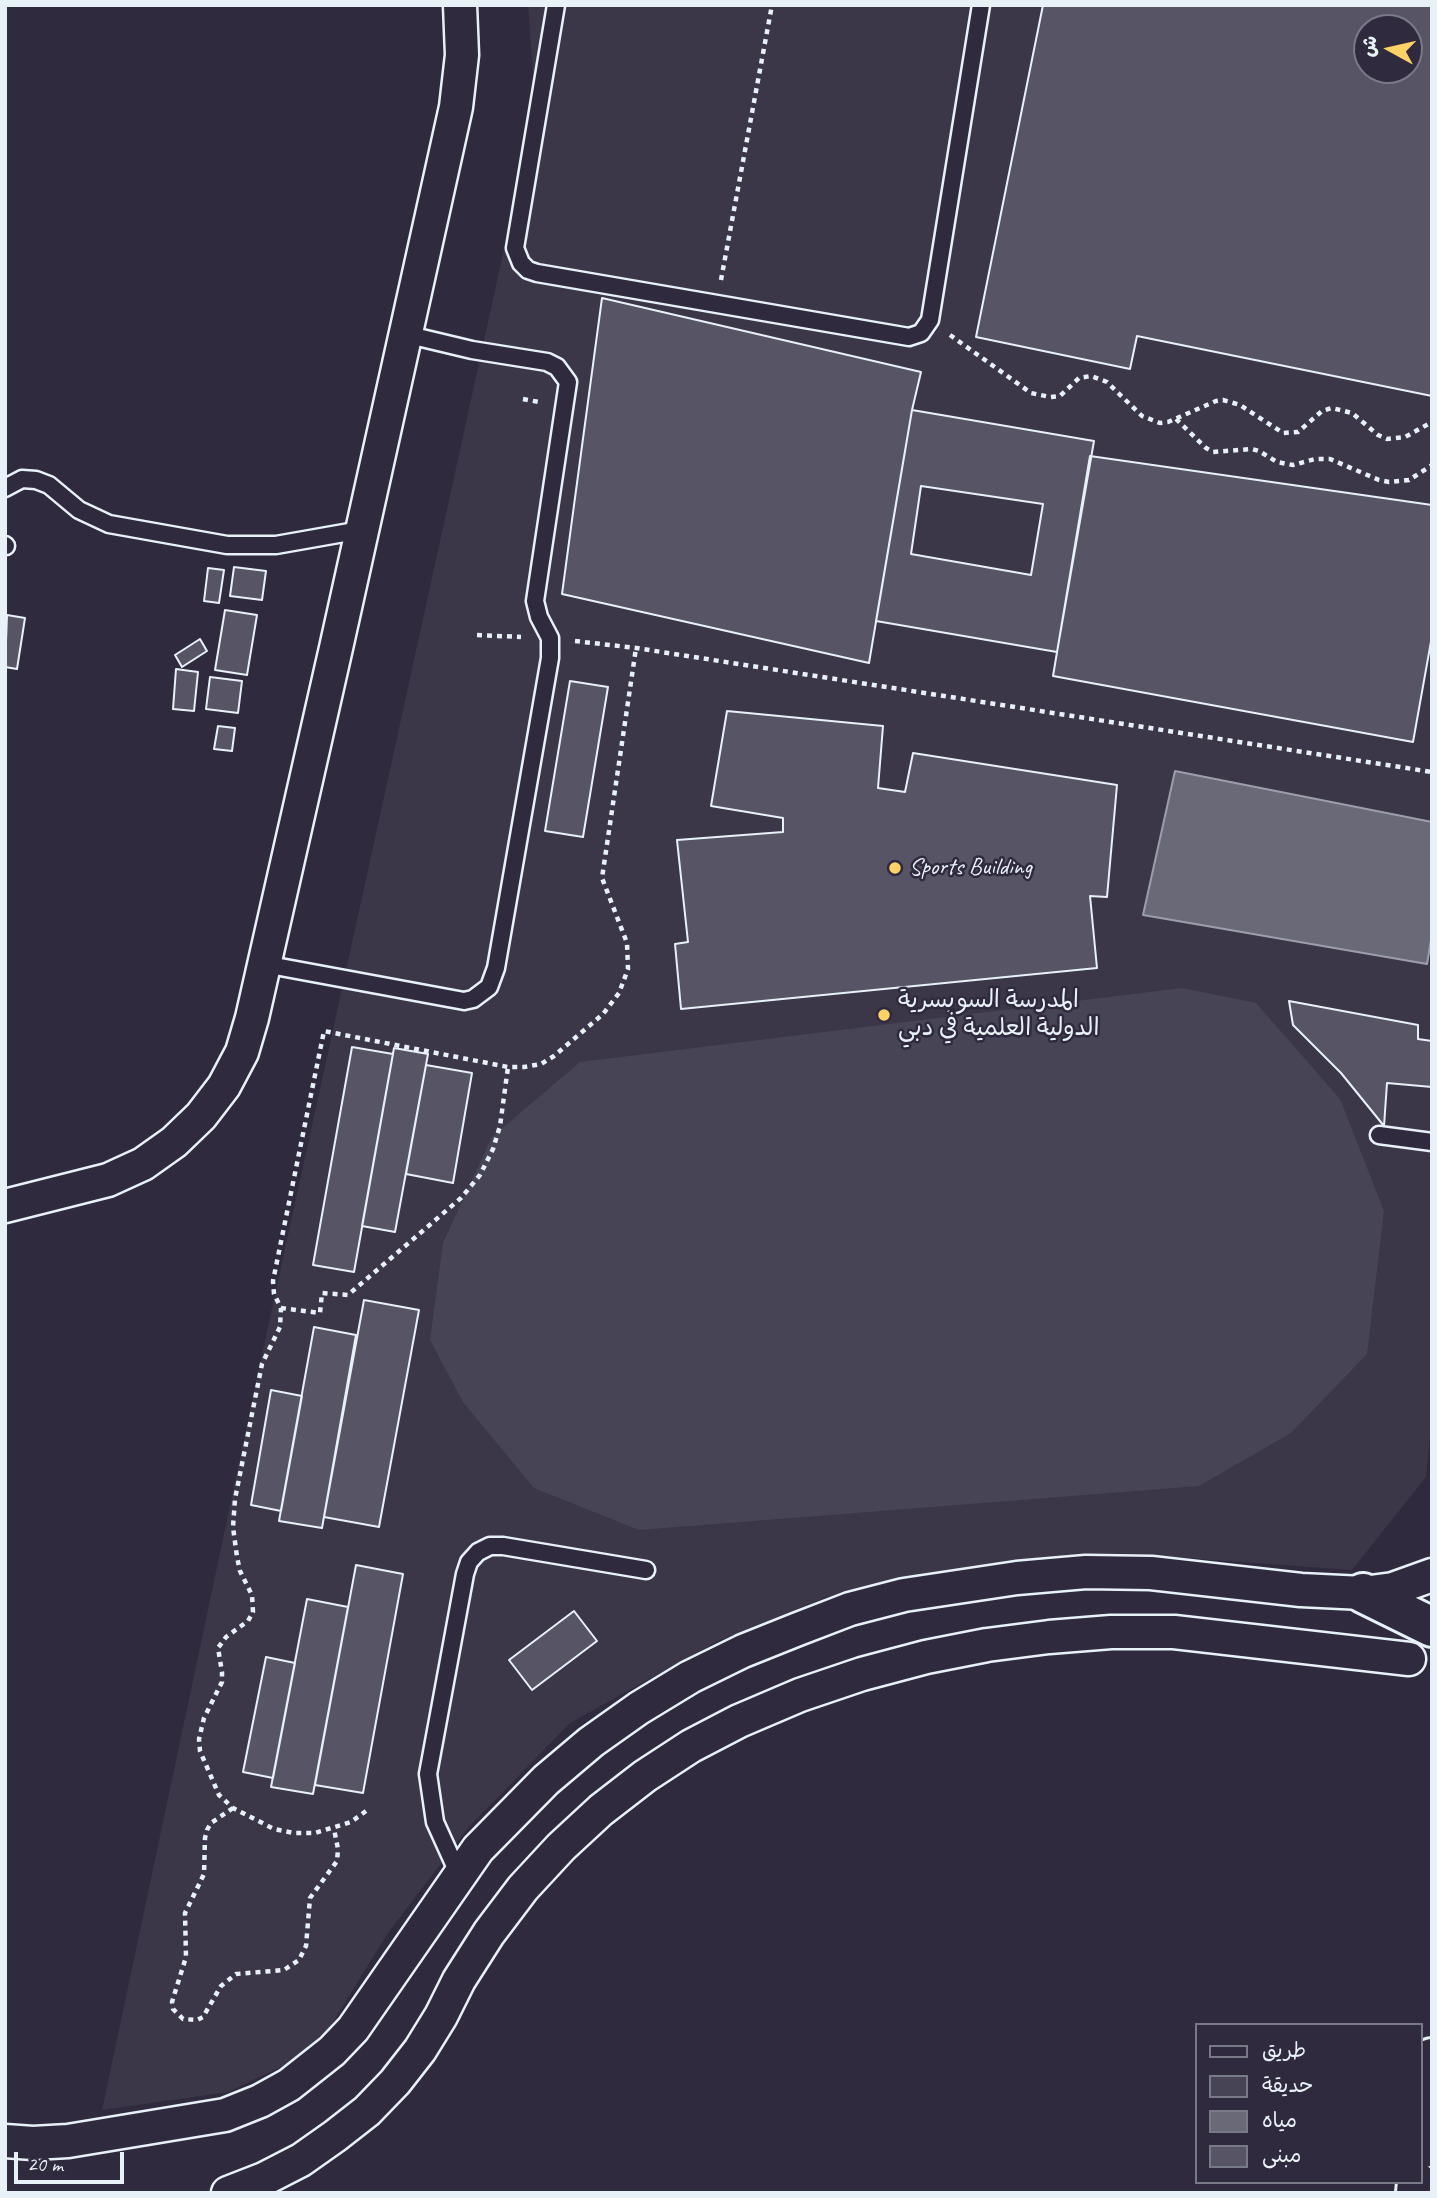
<!DOCTYPE html>
<meta charset="utf-8">
<style>
body{margin:0}
#map{position:relative;width:1437px;height:2198px;overflow:hidden;background:#2f2a3d;font-family:Caveat,"Playpen Sans Arabic",sans-serif}
canvas{display:block}
.frame{position:absolute;inset:0;border:7px solid #e8f1f8;pointer-events:none}
.legend{position:absolute;left:1195px;top:2023px;width:228px;height:161px;box-sizing:border-box;background:#2f2a3d;border:2px solid #797a88;margin:0;padding:9px 12px;list-style:none;font-size:21px;color:#e8f1f8}
.legend li{display:flex;align-items:center;gap:14px;height:35px}
.legend b{width:35px;border:2px solid #797a88}
.north{position:absolute;left:1353px;top:14px;width:70px;height:70px;box-sizing:border-box;background:#2f2a3d;border:2px solid #797a88;border-radius:50%;rotate:278deg;font-size:19px;font-weight:700;line-height:28px;text-align:center;color:#e8f1f8}
.north::after{content:'';display:block;margin:auto;width:24px;height:32px;background:#ffd166;clip-path:polygon(50% 0,100% 100%,50% 72%,0 100%)}
.scale{position:absolute;left:14px;top:2152px;width:110px;height:32px;box-sizing:border-box;border:4px solid #e8f1f8;border-top:0;padding-left:9px;font-size:21px;line-height:24px;white-space:nowrap;color:#e8f1f8;-webkit-text-stroke:5px #2f2a3d;paint-order:stroke}
</style>
<div id="map">
<canvas width="1437" height="2198"></canvas>
<div class="frame"></div>
<ul class="legend">
<li><b style="height:9px;background:#2f2a3d"></b>طريق</li>
<li><b style="height:19px;background:#464455"></b>حديقة</li>
<li><b style="height:19px;background:#696978"></b>مياه</li>
<li><b style="height:19px;background:#575565"></b>مبنى</li>
</ul>
<div class="north">ش</div>
<div class="scale">20 m</div>
</div>
<script>
const ctx = document.querySelector('canvas').getContext('2d');
ctx.lineJoin = 'round';
function fill(path, color) {
  ctx.fillStyle = color;
  ctx.fill(path, 'evenodd');
}
function shape(rows) {
  const path = new Path2D();
  for (const r of rows) {
    path.moveTo(r[0], r[1]);
    for (let i = 2; i < r.length; i += 2) path.lineTo(r[i], r[i + 1]);
  }
  return path;
}
function stroke(path, color, width, dash) {
  ctx.strokeStyle = color;
  ctx.lineWidth = width;
  ctx.lineCap = dash ? 'butt' : 'round';
  ctx.setLineDash(dash || []);
  ctx.stroke(path);
}
function drawText(font, color, halo, rows, align = 'center') {
  ctx.font = font + ' Caveat,"Playpen Sans Arabic",sans-serif';
  ctx.lineWidth = 5;
  ctx.setLineDash([]);
  ctx.textBaseline = 'middle';
  ctx.strokeStyle = halo;
  ctx.fillStyle = color;
  for (const [text, x, y, turn = 0] of rows) {
    ctx.save();
    ctx.translate(x, y);
    ctx.rotate((+turn || 0) * Math.PI / 180);
    ctx.textAlign = isNaN(turn) ? turn : align;
    if (halo) ctx.strokeText(text, 0, 0);
    ctx.fillText(text, 0, 0);
    ctx.restore();
  }
}
fill(shape([
 [528,5,1432,5,1432,1417,1426,1477,1352,1570,1143,1555,976,1569,826,1597,718,1641,570,1723,468,1828,388,1933,330,2027,289,2063,228,2092,102,2110,267,1331,520,176,534,87],
 [1367,28,1409,28,1409,70,1367,70]
]), '#3b3749');
fill(shape([
 [1182,988,1256,1003,1340,1099,1384,1211,1367,1354,1291,1433,1199,1486,639,1530,534,1488,463,1402,430,1340,443,1243,492,1137,580,1062]
]), '#464455');
const water = shape([
 [1175,771,1432,822,1432,934,1427,964,1143,915,1175,771]
]);
fill(water, '#696978');
stroke(water, '#9c9fab', 2);
const building = shape([
 [1043,5,1432,5,1432,396,1137,336,1130,369,976,337,1043,5],
 [1367,28,1409,28,1409,70,1367,70,1367,28],
 [602,298,921,372,912,410,869,663,562,594,602,298],
 [912,410,1094,441,1057,652,876,621,912,410],
 [921,486,1043,504,1031,575,911,554,921,486],
 [1090,456,1432,505,1432,636,1413,742,1053,676,1090,456],
 [234,567,266,571,262,600,230,596,234,567],
 [208,568,224,570,219,603,204,601,208,568],
 [225,610,257,615,247,675,215,670,225,610],
 [7,615,25,618,17,669,5,667,7,615],
 [200,639,207,651,182,667,175,655,200,639],
 [176,669,198,672,194,711,173,709,176,669],
 [210,677,242,681,238,713,206,709,210,677],
 [570,681,608,687,583,837,545,831,570,681],
 [727,711,883,726,878,788,905,792,913,753,1117,785,1107,897,1090,896,1097,968,681,1009,675,944,688,942,677,840,783,832,783,818,711,806,727,711],
 [218,726,235,728,232,751,214,749,218,726],
 [1289,1001,1418,1025,1418,1039,1432,1041,1432,1087,1387,1083,1384,1126,1341,1073,1293,1025,1289,1001],
 [352,1047,393,1054,354,1272,313,1265,352,1047],
 [394,1048,428,1054,395,1232,362,1226,394,1048],
 [426,1065,472,1073,453,1183,406,1174,426,1065],
 [364,1300,419,1310,379,1527,324,1517,364,1300],
 [314,1327,356,1335,322,1528,279,1521,314,1327],
 [271,1390,302,1396,281,1511,251,1505,271,1390],
 [356,1565,403,1574,363,1793,315,1785,356,1565],
 [307,1599,348,1607,313,1794,271,1787,307,1599],
 [574,1611,597,1641,532,1690,509,1660,574,1611],
 [266,1657,295,1663,273,1778,243,1772,266,1657]
]);
fill(building, '#575565');
stroke(building, '#e8f1f8', 2);
const lane = shape([
 [556,5,515,248,521,263,528,270,537,273,909,337,921,333,930,320,981,5],
 [5,488,22,479,36,480,49,485,79,510,109,524,227,545,276,545,361,530],
 [5,545,6,546],
 [264,964,464,1001,473,999,489,987,496,968,550,658,550,638,539,617,535,601,568,382,557,367,547,362,472,350,405,334],
 [1379,1135,1432,1142],
 [459,1875,435,1822,428,1774,465,1574,469,1562,478,1552,490,1546,503,1546,646,1570]
]);
const street = shape([
 [5,1206,108,1180,143,1164,174,1142,201,1116,224,1086,242,1052,252,1018,336,648,456,107,462,55,460,5],
 [5,2141,33,2143,68,2141,225,2115,260,2101,289,2085,332,2051,353,2029,478,1849,546,1780,591,1742,639,1708,690,1677,743,1651,798,1629,850,1609,904,1595,1017,1578,1086,1572,1151,1573,1301,1590,1363,1593,1393,1589,1432,1575],
 [228,2193,264,2179,301,2160,335,2136,367,2111,395,2082,420,2050,441,2016,459,1980,489,1933,523,1888,561,1847,601,1810,645,1776,691,1746,739,1721,800,1695,862,1674,926,1657,987,1645,1049,1637,1111,1632,1174,1632,1409,1659]
]);
const secondary = shape([
 [1363,1593,1432,1627],
 [1421,2149,1432,2058],
 [1416,2193,1417,2182]
]);
stroke(lane, '#e8f1f8', 21);
stroke(street, '#e8f1f8', 37);
stroke(secondary, '#e8f1f8', 44);
stroke(shape([
 [721,280,772,5],
 [950,335,1031,393,1050,397,1060,396,1079,378,1091,376,1107,382,1142,416,1160,423,1168,422,1216,401,1223,400,1240,405,1283,433,1298,432,1322,411,1332,408,1352,413,1378,435,1387,439,1405,437,1432,422],
 [523,399,539,402],
 [1176,419,1206,448,1213,452,1252,449,1259,451,1277,462,1293,465,1315,459,1330,459,1379,480,1389,482,1409,480,1432,465],
 [477,635,521,637],
 [575,641,636,648,1432,772],
 [281,1308,320,1313,322,1293,348,1295,461,1198,480,1175,493,1149,500,1126,508,1067],
 [233,1808,211,1823,207,1830,205,1838,204,1874,185,1913,186,1957,172,2002,173,2009,183,2019,197,2020,203,2017,221,1986,236,1974,284,1970,299,1960,306,1946,310,1898,337,1861,338,1849,334,1829],
 [366,1811,351,1822,315,1833,294,1833,274,1829,233,1808,219,1795,200,1751,199,1739,204,1718,222,1682,222,1672,218,1648,226,1637,248,1621,253,1612,252,1595,240,1571,237,1557,233,1527,235,1499,262,1364,280,1327,281,1308,274,1294,273,1281,324,1031,508,1067,524,1067,541,1064,554,1056,603,1014,619,993,628,969,627,943,602,878,636,648]
]), '#e8f1f8', 4.5, [5, 5]);
stroke(lane, '#2f2a3d', 16);
stroke(street, '#2f2a3d', 32);
stroke(secondary, '#2f2a3d', 38);
for (const [x, y, r, color] of [
 [895,868,7,"#ffd166"],
 [884,1015,7,"#ffd166"]
]) {
  const dot = new Path2D();
  dot.arc(x, y, r, 0, 2 * Math.PI);
  ctx.fillStyle = color;
  ctx.fill(dot);
  stroke(dot, '#2f2a3d', 2.5);
}
drawText('24px', '#e8f1f8', '#2f2a3d', [
 ["Sports Building",909,868],
 ["المدرسة السويسرية",898,1001],
 ["الدولية العلمية في دبي",898,1029]
], 'left');
</script>
